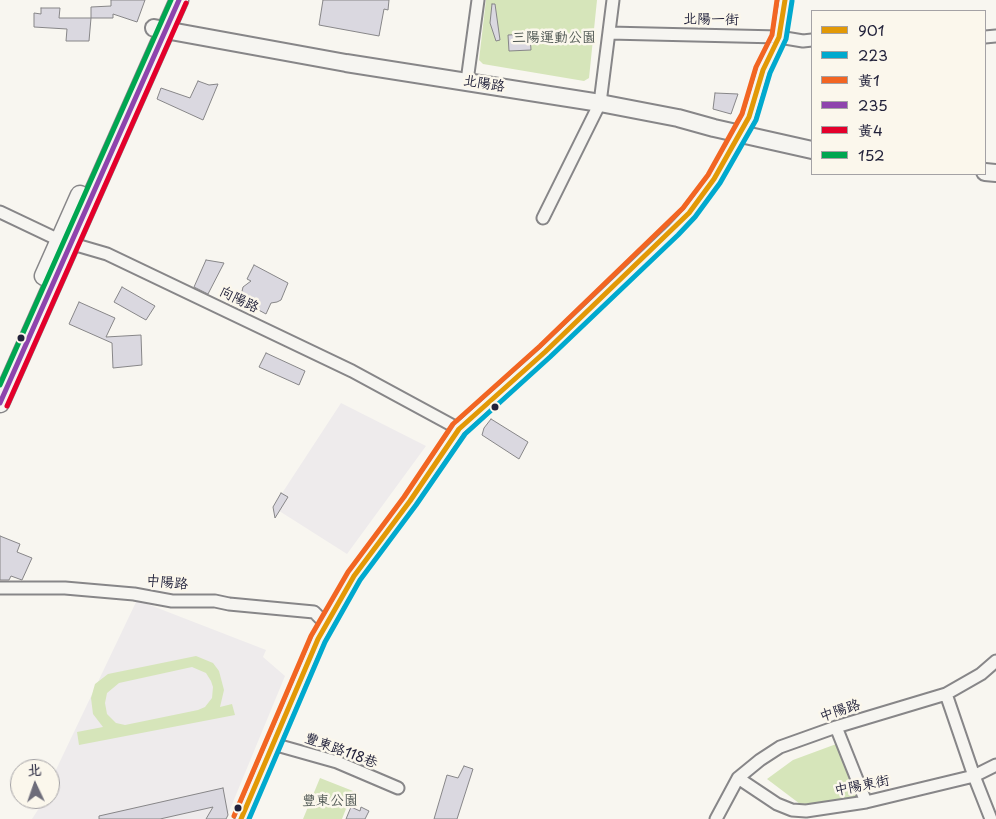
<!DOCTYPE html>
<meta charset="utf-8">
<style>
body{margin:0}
#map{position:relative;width:996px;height:819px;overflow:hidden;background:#f8f6f0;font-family:"Playpen Sans","LXGW WenKai TC",sans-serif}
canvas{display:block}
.legend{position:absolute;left:811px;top:10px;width:175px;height:165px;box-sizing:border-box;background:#fbf7ec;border:1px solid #a4a2a5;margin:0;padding:6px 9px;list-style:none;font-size:15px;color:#22223b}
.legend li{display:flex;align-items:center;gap:10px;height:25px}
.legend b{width:25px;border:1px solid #a4a2a5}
.north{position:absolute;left:10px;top:759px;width:50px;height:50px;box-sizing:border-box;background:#fbf7ec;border:1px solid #a4a2a5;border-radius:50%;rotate:357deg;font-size:14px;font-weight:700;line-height:20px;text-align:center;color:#22223b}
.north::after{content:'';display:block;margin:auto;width:18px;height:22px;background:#6d6c7a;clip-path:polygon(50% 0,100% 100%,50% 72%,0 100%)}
</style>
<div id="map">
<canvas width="996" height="819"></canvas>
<ul class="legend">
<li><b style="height:6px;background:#e29906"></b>901</li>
<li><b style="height:6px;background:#00a9ce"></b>223</li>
<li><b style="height:6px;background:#f26522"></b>黃1</li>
<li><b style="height:6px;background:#8e44ad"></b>235</li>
<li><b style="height:6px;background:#e4002b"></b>黃4</li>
<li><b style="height:6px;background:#00a651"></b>152</li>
</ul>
<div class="north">北</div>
</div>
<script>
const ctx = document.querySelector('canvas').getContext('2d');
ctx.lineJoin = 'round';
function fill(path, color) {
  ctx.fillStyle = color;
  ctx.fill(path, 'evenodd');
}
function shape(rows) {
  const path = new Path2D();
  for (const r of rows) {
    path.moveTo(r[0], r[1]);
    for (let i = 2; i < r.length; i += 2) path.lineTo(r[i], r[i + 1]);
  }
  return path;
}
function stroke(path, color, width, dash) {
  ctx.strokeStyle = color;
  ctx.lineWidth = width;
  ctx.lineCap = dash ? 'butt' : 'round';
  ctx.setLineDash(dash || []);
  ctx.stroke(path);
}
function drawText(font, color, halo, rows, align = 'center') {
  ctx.font = font + ' "Playpen Sans","LXGW WenKai TC",sans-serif';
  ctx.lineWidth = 5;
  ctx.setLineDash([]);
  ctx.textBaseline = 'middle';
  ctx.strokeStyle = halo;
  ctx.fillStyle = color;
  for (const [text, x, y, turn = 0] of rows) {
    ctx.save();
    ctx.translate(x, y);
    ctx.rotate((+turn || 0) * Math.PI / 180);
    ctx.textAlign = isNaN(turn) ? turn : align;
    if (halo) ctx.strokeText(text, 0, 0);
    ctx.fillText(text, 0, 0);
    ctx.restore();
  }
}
fill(shape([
 [341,403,426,446,347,554,273,507],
 [137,600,266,650,263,657,285,676,226,819,32,819,45,799,50,799,50,785,53,776]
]), '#eeebec');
fill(shape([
 [486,0,597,0,589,78,584,81,483,64,479,60],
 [196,656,213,663,219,671,224,690,220,707,232,704,235,715,79,745,77,732,103,727,93,714,91,698,95,684,108,674],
 [192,667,206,673,211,681,213,687,212,698,205,707,198,710,125,725,116,723,107,714,105,703,107,693,119,683],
 [839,743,864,799,804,807,767,779,793,760],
 [320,778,353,791,342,819,303,819]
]), '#d6e5ba');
const building = shape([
 [111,0,145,0,137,22,113,14,113,18,91,18,91,7,111,6,111,0],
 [323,0,389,0,388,10,384,9,379,36,319,25,323,0],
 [492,4,495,4,500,40,496,41,490,23,492,4],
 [41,8,60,8,59,18,91,18,89,41,66,41,67,29,34,27,34,13,41,14,41,8],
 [530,34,531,50,509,51,508,35,530,34],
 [198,81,209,85,218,84,203,120,157,99,161,88,190,98,198,81],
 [715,93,738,94,731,114,713,109,715,93],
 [206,260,224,263,208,294,194,287,206,260],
 [254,265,288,283,281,300,277,302,271,303,266,314,240,300,243,287,251,281,247,279,254,265],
 [122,287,155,306,146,320,114,302,122,287],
 [79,302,115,318,106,337,141,335,142,365,113,368,112,343,69,324,79,302],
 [266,353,305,371,299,385,259,367,266,353],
 [491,419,528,442,519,459,482,435,484,428,491,419],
 [281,493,288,497,275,518,273,507,281,493],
 [0,536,20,544,17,552,32,558,22,580,11,576,9,580,0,580,0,536],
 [464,766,473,769,457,819,434,819,447,775,458,778,464,766],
 [223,788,228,815,226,819,206,819,213,807,160,819,99,819,99,816,223,788],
 [351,807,360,811,361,807,369,811,365,819,346,819,351,807]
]);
fill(building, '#dad8e0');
stroke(building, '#878688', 1);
const street = shape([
 [609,33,779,37,803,41,812,40],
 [985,37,996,36],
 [467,81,478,0],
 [0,212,59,240,107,254,352,371,459,429],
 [543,218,600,103,613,0],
 [0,588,65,588,134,594,172,601,215,601,229,604,314,612,326,624],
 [946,694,974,776,991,819],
 [836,727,866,802],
 [273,744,337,762,398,788],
 [738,778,777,804,792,810,806,811,866,802,974,776,996,765],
 [241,819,318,639,354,576,410,501,459,429,545,352,673,230,689,213,714,179,749,117,763,70,779,37,785,0],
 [716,819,738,778,760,760,780,747,836,727,946,694,981,674,996,661]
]);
const secondary = shape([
 [154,28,346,63,600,103,678,118,714,128,812,150],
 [985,172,996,173]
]);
const primary = shape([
 [44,276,80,195],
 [0,403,179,0]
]);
stroke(street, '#878688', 15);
stroke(secondary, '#878688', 20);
stroke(primary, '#878688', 21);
stroke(street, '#f6f5f1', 11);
stroke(secondary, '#f6f5f1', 16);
stroke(primary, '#f6f5f1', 18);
stroke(shape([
 [241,819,318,639,354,576,410,501,459,429,545,352,689,213,714,179,749,117,763,70,779,37,785,0]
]), '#e29906', 5);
stroke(shape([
 [249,819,325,642,360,580,416,505,465,434,550,357,678,235,695,217,720,183,756,120,770,73,786,39,792,1]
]), '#00a9ce', 5);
stroke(shape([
 [234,816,311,636,348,572,404,497,453,424,540,346,683,208,708,175,742,114,756,67,772,35,777,0]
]), '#f26522', 5);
stroke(shape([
 [0,403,179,0]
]), '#8e44ad', 5);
stroke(shape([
 [7,406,186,3]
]), '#e4002b', 5);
stroke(shape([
 [0,385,171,0]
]), '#00a651', 5);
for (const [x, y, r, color] of [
 [21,338,4.5,"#22223b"],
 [495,407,4.5,"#22223b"],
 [238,808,4.5,"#22223b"]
]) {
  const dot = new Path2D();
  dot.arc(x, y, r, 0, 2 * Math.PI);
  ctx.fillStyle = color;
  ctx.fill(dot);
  stroke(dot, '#fbf7ec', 2);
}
drawText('14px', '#22223b', '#fbf7ec', [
 ["北陽一街",711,20,1],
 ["北陽路",484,84,9],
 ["向陽路",239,300,26],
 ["中陽路",167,583,5],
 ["中陽路",840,711,-18],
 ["豐東路118巷",341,751,20],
 ["中陽東街",862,786,-11]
]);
drawText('14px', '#505854', '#fbf7ec', [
 ["三陽運動公園",554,38],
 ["豐東公園",330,801]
]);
</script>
